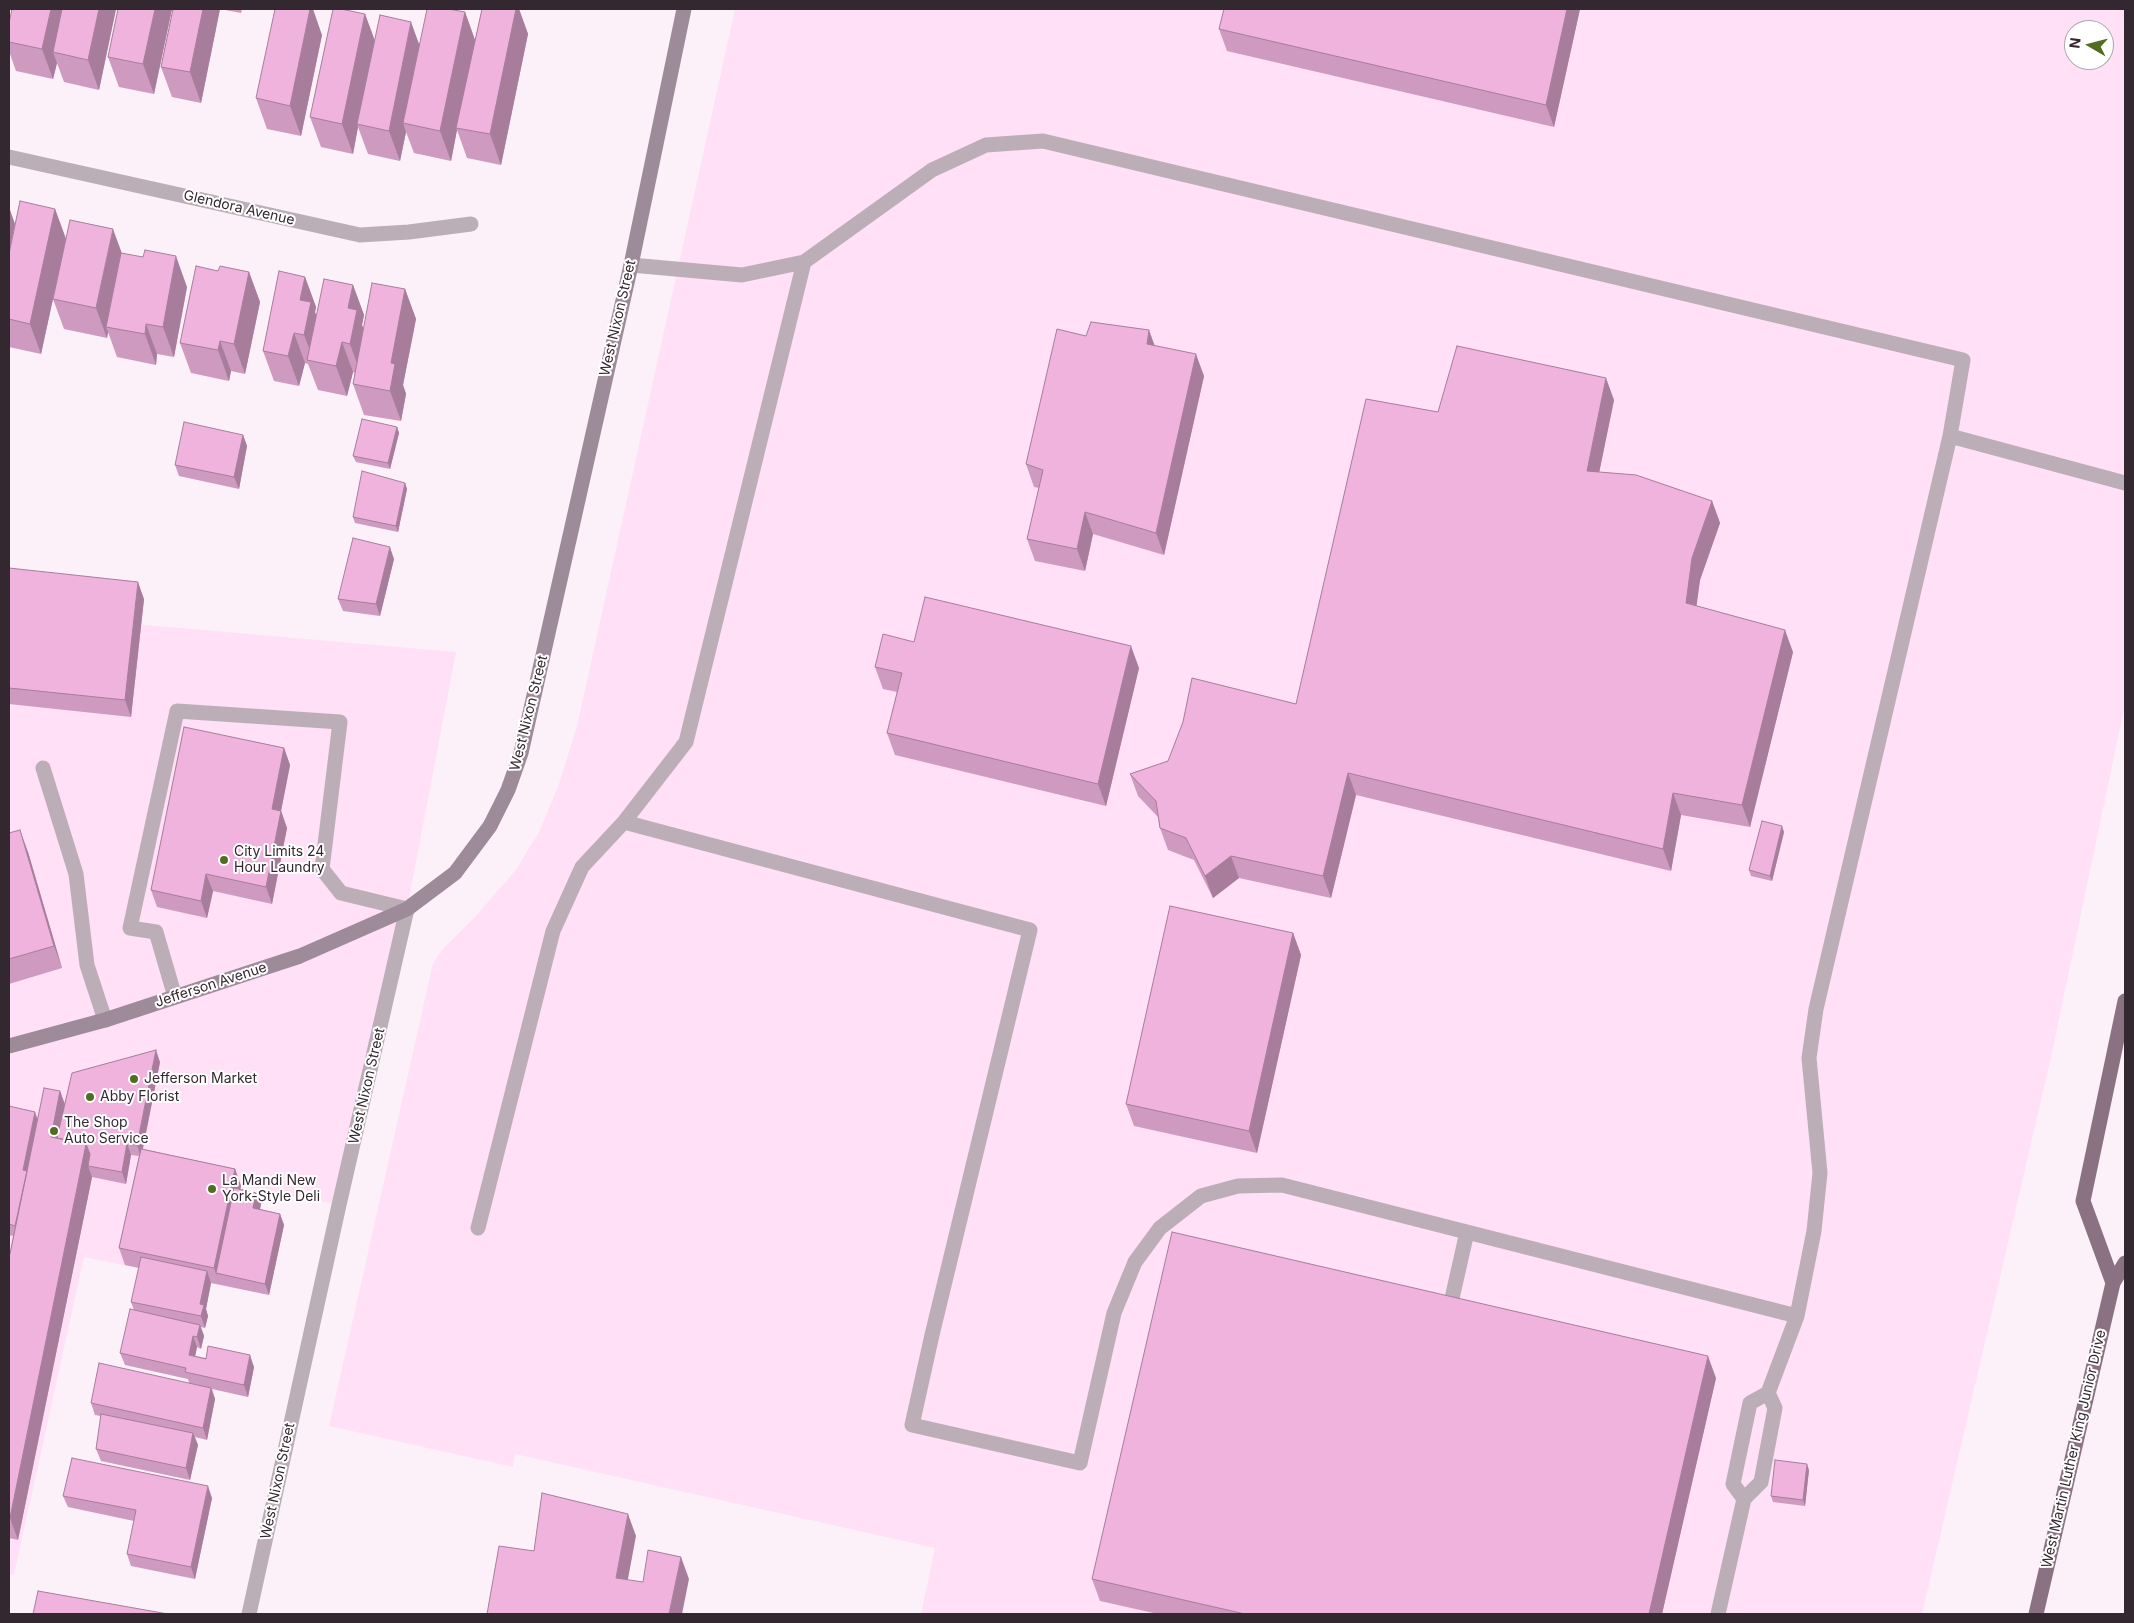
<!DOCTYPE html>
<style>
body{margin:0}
#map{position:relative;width:2134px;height:1623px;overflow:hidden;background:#fdf1f9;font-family:Inter,sans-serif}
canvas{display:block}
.frame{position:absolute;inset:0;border:10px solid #342830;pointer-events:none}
.north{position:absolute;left:2064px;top:20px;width:50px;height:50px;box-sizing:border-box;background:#fff;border:1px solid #aea9ac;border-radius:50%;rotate:278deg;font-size:14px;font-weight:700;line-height:20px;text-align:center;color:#342830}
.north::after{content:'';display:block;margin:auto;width:18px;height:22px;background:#526d20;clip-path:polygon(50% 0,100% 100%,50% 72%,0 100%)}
</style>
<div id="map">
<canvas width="2134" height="1623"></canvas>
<div class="frame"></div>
<div class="north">N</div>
</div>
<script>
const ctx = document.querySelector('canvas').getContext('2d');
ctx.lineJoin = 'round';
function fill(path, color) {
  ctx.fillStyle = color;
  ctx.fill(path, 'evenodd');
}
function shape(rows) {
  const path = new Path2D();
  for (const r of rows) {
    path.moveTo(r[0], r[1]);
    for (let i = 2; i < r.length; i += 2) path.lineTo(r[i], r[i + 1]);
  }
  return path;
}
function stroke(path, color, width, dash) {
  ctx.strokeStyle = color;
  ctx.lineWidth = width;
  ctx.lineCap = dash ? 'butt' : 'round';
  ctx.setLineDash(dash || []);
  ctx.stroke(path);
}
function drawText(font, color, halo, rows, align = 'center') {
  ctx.font = font + ' Inter,sans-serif';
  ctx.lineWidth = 4;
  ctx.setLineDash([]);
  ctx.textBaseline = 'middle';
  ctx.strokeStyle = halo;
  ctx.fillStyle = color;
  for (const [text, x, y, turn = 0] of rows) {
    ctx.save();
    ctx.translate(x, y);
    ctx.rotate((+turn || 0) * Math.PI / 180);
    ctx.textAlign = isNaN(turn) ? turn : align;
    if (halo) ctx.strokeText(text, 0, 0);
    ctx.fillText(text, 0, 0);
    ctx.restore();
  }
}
fill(shape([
 [735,9,2125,9,2125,704,2051,1057,1922,1614,921,1614,935,1548,515,1454,513,1467,329,1426,433,963,443,949,475,917,515,871,539,832,559,784,577,726],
 [2074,30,2104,30,2104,60,2074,60],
 [9,613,456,652,407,909,339,1205,241,1186,220,1285,84,1257,14,1575,9,1574]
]), '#ffe0f6');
stroke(shape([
 [631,265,742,275,804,262,932,170,986,145,1043,141,1963,360,1950,436,1816,1009,1809,1058,1820,1173,1814,1231,1797,1316,1768,1393,1750,1403,1733,1484,1744,1499],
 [1950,436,2125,483],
 [43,768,76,874,87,965,105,1020],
 [624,822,1030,930,932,1335,912,1425,1080,1463,1114,1313,1135,1262,1160,1228,1201,1196,1238,1186,1282,1185,1797,1316],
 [175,997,156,932,130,928,177,711,340,722,322,869,341,893,407,909],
 [478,1228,553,931,582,867,624,822,686,742,804,262],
 [1448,1316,1467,1232],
 [1718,1614,1744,1499,1761,1482,1775,1408,1768,1393]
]), '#bbaeb7', 15);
stroke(shape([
 [9,157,360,235,409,232,471,224],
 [249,1614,339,1205,407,909]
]), '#bbaeb7', 15);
stroke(shape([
 [9,1046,105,1020,300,956,407,909,455,873,490,826,508,790,521,753,631,265,684,9]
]), '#9e8b99', 15);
stroke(shape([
 [2113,1283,2083,1201,2125,1001],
 [2036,1614,2113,1283,2125,1263]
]), '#8a7283', 15);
fill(shape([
 [116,9,99,90,64,82,57,63,53,79,16,71,9,51,9,23],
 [172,9,154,94,119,87,108,57],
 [173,9,242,9,241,13,220,9,201,103,172,97,161,67],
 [482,9,519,9,528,34,501,165,467,158,457,130,451,161,414,153,406,132,400,161,368,154,358,127,353,154,321,147,310,117,365,14,375,41,419,44,465,12,475,40],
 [1580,9,1554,127,1227,51,1219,29],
 [322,35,301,136,267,129,256,98],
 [55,209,66,239,41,354,9,347,9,254],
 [122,253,187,287,174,357,157,354,156,365,117,357,108,332,107,338,64,329,53,299],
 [218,271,249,272,260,302,245,374,231,371,229,381,191,373,180,343],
 [305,277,316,307,315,312,316,316,353,285,364,315,362,325,363,328,405,289,416,319,403,385,406,394,401,421,364,415,353,384,355,373,353,372,347,396,318,390,308,364,305,363,299,386,274,381,263,351],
 [1086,336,1155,346,1204,376,1164,555,1093,534,1085,571,1035,561,1027,539,1039,488,1034,487,1026,464],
 [1614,400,1599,472,1712,501,1720,523,1700,580,1696,606,1793,652,1750,827,1681,815,1671,871,1356,795,1331,898,1239,878,1213,898,1194,860,1168,850,1160,828,1158,817,1138,796,1130,774,1168,761,1296,704,1438,412],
 [397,427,399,433,390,469,356,462,353,456],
 [243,435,247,446,239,489,179,476,175,465],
 [405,483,407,489,398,532,355,523,353,517],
 [394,559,380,616,343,611,338,599],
 [9,568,144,599,131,717,9,704],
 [875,667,1139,668,1106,806,895,755,887,733,897,692,883,689],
 [284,748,290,765,281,811,287,828,272,904,213,891,207,918,157,907,151,890],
 [1784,832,1772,881,1751,876,1749,870],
 [9,833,28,852,62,968,9,984],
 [1293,933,1301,955,1257,1153,1134,1126,1126,1104],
 [160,1062,143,1149,235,1169,241,1186,240,1189,256,1193,261,1204,260,1209,280,1214,284,1225,269,1295,211,1283,206,1309,208,1316,205,1328,201,1327,204,1336,201,1349,197,1347,195,1356,254,1367,248,1397,212,1389,215,1399,207,1440,195,1437,198,1445,190,1480,101,1461,96,1449,101,1416,95,1415,91,1403,189,1383,188,1379,125,1365,120,1353,134,1310,131,1302,139,1268,125,1265,119,1248,139,1156,131,1155,126,1184,92,1177,18,1540,9,1538,9,1253,10,1254,13,1236,9,1235,9,1106,37,1119,60,1091,65,1104],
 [1716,1378,1662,1614,1158,1614,1100,1601,1092,1579],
 [1809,1470,1805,1506,1773,1502,1771,1496],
 [63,1496,212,1498,195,1579,131,1566,127,1554,134,1521,68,1507]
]), '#ce9abf');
fill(shape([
 [51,9,68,9,53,52,57,63,53,79,42,49],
 [99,9,116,9,99,90,88,60],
 [155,9,172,9,154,94,143,64],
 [203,9,220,9,201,103,190,72],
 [310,9,313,9,322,35,301,136,290,106],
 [516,9,519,9,528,34,501,165,490,134],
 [1567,9,1580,9,1554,127,1546,105],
 [465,12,476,43,456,128,457,130,451,161,440,131],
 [365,14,376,44,357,124,358,127,353,154,342,124],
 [411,22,422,52,403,123,406,132,400,161,389,131],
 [9,207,15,224,9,254],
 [55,209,66,239,41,354,30,324],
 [113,229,124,259,106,327,108,332,107,338,96,308],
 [176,256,187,287,174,357,163,327],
 [249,272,260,302,245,374,234,344],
 [305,277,316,307,315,312,322,333,314,361,304,335,300,300],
 [353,285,364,315,362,325,368,340,361,374,350,344,348,308],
 [405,289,416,319,403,385,406,394,401,421,390,391,391,363],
 [146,324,157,354,156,365,145,334],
 [1149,330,1157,352,1147,344],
 [294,333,305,363,299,386,288,356],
 [220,341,231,371,229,381,218,350],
 [342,342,353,372,347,396,336,366],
 [1196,354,1204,376,1164,555,1156,533],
 [1606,378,1614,400,1595,493,1587,471],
 [397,427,399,433,390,469,388,463],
 [243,435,247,446,239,489,234,477],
 [405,483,407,489,398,532,396,526],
 [1712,501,1720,523,1700,580,1694,625,1686,603,1692,558],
 [1085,512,1093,534,1085,571,1077,549],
 [390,547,394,559,380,616,376,604],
 [138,582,144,599,131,717,125,700],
 [1785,630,1793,652,1750,827,1742,805],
 [1131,646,1139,668,1106,806,1098,784],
 [284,748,290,765,281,811,287,828,272,904,266,887,272,809],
 [1348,773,1356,795,1331,898,1323,876],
 [1673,793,1681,815,1671,871,1663,849],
 [1782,826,1784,832,1772,881,1770,876],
 [20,830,28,852,62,968,54,946],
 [1231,856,1239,878,1213,898,1205,876],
 [206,874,213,891,207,918,201,901],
 [1293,933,1301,955,1257,1153,1249,1131],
 [156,1050,160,1062,141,1157,137,1145],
 [60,1091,68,1114,61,1148,51,1137],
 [35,1112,39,1123,27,1182,23,1170],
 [127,1143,131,1155,126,1184,122,1172],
 [86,1144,94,1166,88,1166,92,1177,18,1540,10,1518],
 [235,1169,241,1186,222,1275,216,1273,220,1285,214,1268],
 [256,1193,261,1204,258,1219,253,1208],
 [280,1214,284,1225,269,1295,265,1284],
 [207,1271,211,1283,206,1309,208,1316,205,1328,201,1316,200,1304],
 [200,1325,204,1336,201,1349,197,1337],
 [193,1336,197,1347,193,1367,189,1355],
 [250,1355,254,1367,248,1397,244,1385],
 [1708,1356,1716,1378,1662,1614,1649,1614],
 [211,1388,215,1399,207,1440,203,1428],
 [193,1433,198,1445,190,1480,186,1468],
 [1807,1464,1809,1470,1805,1506,1803,1500],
 [208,1486,212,1498,195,1579,191,1567],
 [628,1514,636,1536,624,1600,616,1578],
 [681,1557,689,1579,682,1614,669,1614]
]), '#a77d9b');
const building = shape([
 [12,9,51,9,42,49,9,42,9,23,12,9],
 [62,9,99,9,88,60,53,52,62,9],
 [118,9,155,9,143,64,108,57,118,9],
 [173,9,203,9,190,72,161,67,173,9],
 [275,9,310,9,290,106,256,98,275,9],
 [333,9,341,9,365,14,342,124,310,117,333,9],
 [427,9,448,9,465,12,440,131,403,123,427,9],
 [482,9,516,9,490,134,456,128,482,9],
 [1224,9,1567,9,1546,105,1219,29,1224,9],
 [380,15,411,22,389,131,357,124,380,15],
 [20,201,55,209,30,324,9,319,9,254,20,201],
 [70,220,113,229,96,308,53,299,70,220],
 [145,250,176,256,163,327,146,324,145,334,106,327,121,253,143,257,145,250],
 [196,266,218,271,220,266,249,272,234,344,220,341,218,350,180,343,196,266],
 [279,271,305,277,300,300,311,302,304,335,294,333,288,356,263,351,279,271],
 [324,279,353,285,348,308,357,310,350,344,342,342,336,366,307,360,324,279],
 [372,283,405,289,391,363,395,364,390,391,353,384,372,283],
 [1091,322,1149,330,1147,344,1196,354,1156,533,1085,512,1077,549,1027,539,1043,470,1026,464,1057,329,1086,336,1091,322],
 [1457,346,1606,378,1587,471,1636,475,1712,501,1692,558,1686,603,1785,630,1742,805,1673,793,1663,849,1348,773,1323,876,1231,856,1205,876,1186,838,1160,828,1156,801,1130,774,1168,761,1183,722,1192,678,1296,704,1366,399,1438,412,1457,346],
 [362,419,397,427,388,463,353,456,362,419],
 [184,422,243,435,234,477,175,465,184,422],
 [362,471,405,483,396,526,353,517,362,471],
 [353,538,390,547,376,604,338,599,353,538],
 [9,568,138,582,125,700,9,688,9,568],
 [925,597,1131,646,1098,784,887,733,902,673,875,667,883,634,914,642,925,597],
 [184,727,284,748,272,809,281,811,266,887,206,874,201,901,151,890,184,727],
 [1762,821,1782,826,1770,876,1749,870,1762,821],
 [20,830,54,946,9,959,9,833,20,830],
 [1170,906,1293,933,1249,1131,1126,1104,1170,906],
 [156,1050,137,1145,127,1143,122,1172,88,1166,90,1154,86,1144,57,1138,72,1073,156,1050],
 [44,1088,60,1091,51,1137,86,1144,10,1518,9,1517,9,1253,10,1254,44,1088],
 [9,1106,35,1112,23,1170,27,1171,15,1226,9,1224,9,1106],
 [141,1149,235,1169,214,1268,119,1248,141,1149],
 [234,1188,256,1193,253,1208,280,1214,265,1284,216,1273,234,1188],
 [1172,1232,1708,1356,1649,1614,1245,1614,1092,1579,1172,1232],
 [141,1257,207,1271,200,1304,204,1305,201,1316,131,1302,141,1257],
 [130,1309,200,1325,197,1337,193,1336,189,1355,206,1359,208,1346,250,1355,244,1385,185,1372,186,1368,120,1353,130,1309],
 [99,1363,211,1388,203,1428,91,1403,99,1363],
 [101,1414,193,1433,186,1468,96,1449,101,1414],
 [72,1458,208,1486,191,1567,127,1554,136,1510,63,1496,72,1458],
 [1775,1460,1807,1464,1803,1500,1771,1496,1775,1460],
 [542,1493,628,1514,616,1578,643,1582,648,1550,681,1557,669,1614,487,1614,499,1546,534,1551,542,1493],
 [38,1591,168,1614,33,1614,38,1591]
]);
fill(building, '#efb3de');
stroke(building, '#a77d9b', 1);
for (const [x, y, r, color] of [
 [224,860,5,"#526d20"],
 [134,1079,5,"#526d20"],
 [90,1097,5,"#526d20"],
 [54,1131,5,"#526d20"],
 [212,1189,5,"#526d20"]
]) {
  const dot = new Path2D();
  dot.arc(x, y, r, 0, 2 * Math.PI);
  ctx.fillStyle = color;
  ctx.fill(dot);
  stroke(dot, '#fff', 2);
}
drawText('14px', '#342830', '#fff', [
 ["Glendora Avenue",239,208,13],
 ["West Nixon Street",618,318,-77],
 ["West Nixon Street",529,713,-76],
 ["Jefferson Avenue",211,985,-18],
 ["West Nixon Street",367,1086,-77],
 ["West Martin Luther King Junior Drive",2074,1449,-77],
 ["West Nixon Street",278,1481,-78]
]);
drawText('14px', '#342830', '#fff', [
 ["City Limits 24",234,852],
 ["Hour Laundry",234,868],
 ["Jefferson Market",144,1079],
 ["Abby Florist",100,1097],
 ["The Shop",64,1123],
 ["Auto Service",64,1139],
 ["La Mandi New",222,1181],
 ["York-Style Deli",222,1197]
], 'left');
</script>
